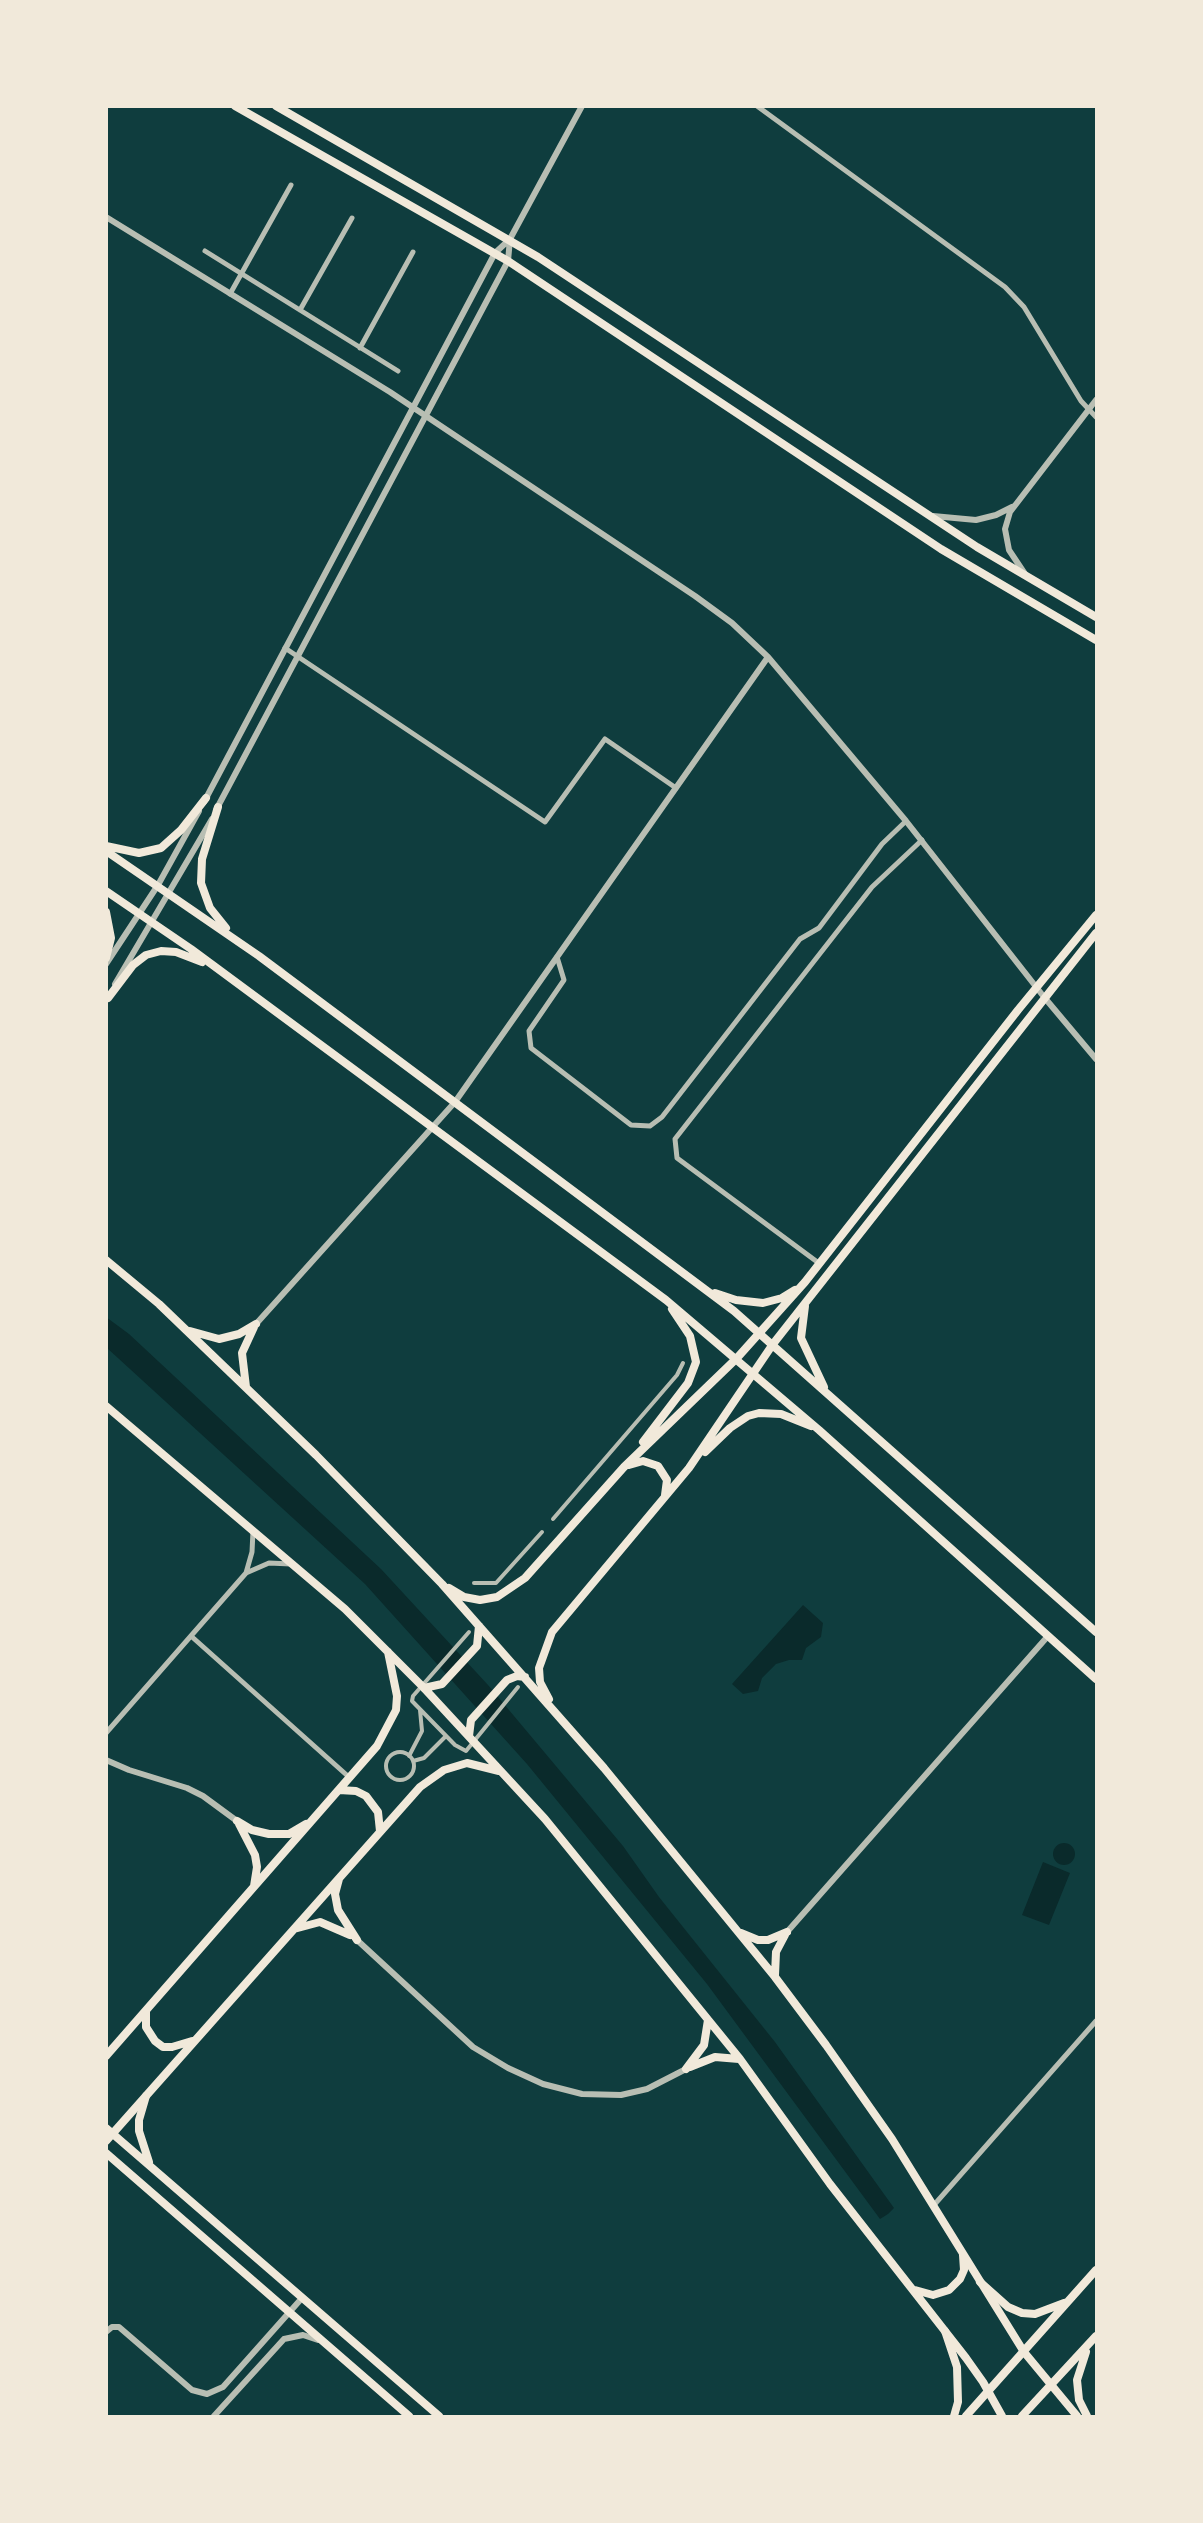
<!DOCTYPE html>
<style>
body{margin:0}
#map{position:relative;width:1203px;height:2523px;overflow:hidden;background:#0f3d3e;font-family:"PT Sans Narrow",sans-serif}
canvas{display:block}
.frame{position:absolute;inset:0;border:108px solid #f1e9da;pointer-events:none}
</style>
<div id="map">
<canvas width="1203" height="2523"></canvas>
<div class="frame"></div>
</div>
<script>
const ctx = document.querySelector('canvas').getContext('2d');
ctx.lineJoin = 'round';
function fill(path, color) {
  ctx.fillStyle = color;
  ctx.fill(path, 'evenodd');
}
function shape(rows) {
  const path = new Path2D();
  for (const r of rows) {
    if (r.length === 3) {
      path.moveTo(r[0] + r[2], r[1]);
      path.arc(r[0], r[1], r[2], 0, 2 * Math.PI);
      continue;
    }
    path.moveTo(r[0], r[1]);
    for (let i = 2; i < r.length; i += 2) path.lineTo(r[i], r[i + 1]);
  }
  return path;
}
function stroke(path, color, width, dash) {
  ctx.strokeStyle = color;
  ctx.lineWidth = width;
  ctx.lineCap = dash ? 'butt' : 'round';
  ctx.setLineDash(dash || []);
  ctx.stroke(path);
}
fill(shape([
 [106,1317,129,1334,381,1569,488,1685,623,1846,659,1897,775,2042,894,2208,888,2214,880,2219,707,1984,527,1764,365,1584,107,1348],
 [803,1605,823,1623,821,1637,806,1648,802,1660,789,1660,776,1664,762,1678,758,1691,743,1694,732,1684],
 [1064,1854,11],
 [1043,1862,1070,1873,1049,1925,1022,1915]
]), '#0a2a2b');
stroke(shape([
 [553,1519,677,1375,683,1363],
 [474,1583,496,1583,542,1532],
 [469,1632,413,1696,412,1701,455,1745,466,1751,518,1687],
 [400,1766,14],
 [409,1756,422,1731,420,1710],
 [413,1761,424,1758,446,1736]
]), '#b8beb3', 4);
stroke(shape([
 [757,106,1005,287,1024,307,1081,401,1096,417],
 [205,251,398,371],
 [230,294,291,185],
 [300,310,352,218],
 [360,348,413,252],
 [285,648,545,822,605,739,676,788],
 [557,957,564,980,529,1031,531,1048,631,1125,650,1126,662,1117,800,939,819,928,882,844,906,821],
 [820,1264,677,1158,675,1139,872,887,922,840],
 [246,1573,269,1563,291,1564],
 [191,1636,350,1778],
 [106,1733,246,1573,252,1552,253,1531],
 [934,2205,1096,2021]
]), '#b8beb3', 5);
stroke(shape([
 [106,217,390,392,695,596,732,623,768,657,906,821,1044,997,1096,1059],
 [933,516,976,520,996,515,1012,507],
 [1025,574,1009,550,1005,529,1010,512,1096,400],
 [204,802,495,253,510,239,582,106],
 [216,810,508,261,510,239],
 [106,964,158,885,199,811],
 [115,984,212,819],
 [256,1324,455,1102,768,657],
 [106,1760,129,1770,187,1788,203,1796,237,1821],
 [787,1932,1048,1636],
 [357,1940,473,2047,508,2068,543,2084,582,2094,621,2095,647,2089,686,2069],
 [106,2332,112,2327,119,2327,192,2390,207,2394,223,2387,302,2298],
 [214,2416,284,2339,303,2335,318,2340]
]), '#b8beb3', 6);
stroke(shape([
 [218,807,202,859,201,883,210,908,226,928],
 [106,846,139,853,161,848,181,830,206,798],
 [106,851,259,956,734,1311,1096,1632],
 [106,891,191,949,666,1300,819,1430,1096,1679],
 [106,912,111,938,106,958],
 [108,998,133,965,146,955,161,951,176,952,202,962],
 [106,1260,159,1304,316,1455,442,1584,604,1768,775,1977,826,2045,892,2139,1024,2352,1077,2416],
 [715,1293,736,1300,763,1303,782,1298,795,1290],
 [805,1306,801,1338,824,1387],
 [190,1331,219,1339,239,1334,256,1324],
 [246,1387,242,1353,254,1327],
 [106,1406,345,1609,424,1688,545,1819,740,2059,830,2184,966,2358,983,2382,1002,2416],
 [643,1442,688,1383,696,1362,690,1336,672,1309],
 [705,1452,730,1428,748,1416,759,1413,781,1414,811,1426],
 [629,1465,643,1461,658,1466,667,1480,665,1495],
 [449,1588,464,1597,480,1600,497,1597,525,1578,624,1467,737,1358,805,1282,1018,1010,1096,915],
 [424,1688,442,1684,477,1646,479,1626],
 [549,1699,540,1682,539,1668,552,1632,689,1468,773,1344,1096,933],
 [469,1736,471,1720,507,1680,517,1676,525,1677],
 [339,1790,356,1791,366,1796,378,1812,380,1831],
 [237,1821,252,1830,269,1834,289,1834,306,1824],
 [239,1824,255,1855,257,1867,254,1886],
 [339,1879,335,1894,338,1910,357,1940],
 [294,1929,320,1922,350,1935],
 [741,1933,758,1940,768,1940,787,1932],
 [775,1975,776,1952,785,1935],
 [146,2012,146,2027,155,2041,163,2047,172,2047,192,2041],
 [106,2056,377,1746,396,1710,397,1696,388,1652],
 [690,2067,715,2057,739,2059],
 [686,2069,704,2045,708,2020],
 [106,2141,420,1787,444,1770,467,1763,499,1771],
 [915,2290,933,2295,949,2290,960,2279,964,2270,963,2255]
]), '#f1e9da', 8);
stroke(shape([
 [235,106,508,261,941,549,1096,640],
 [276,106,538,257,977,547,1096,617],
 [146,2096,139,2120,139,2131,149,2162],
 [106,2128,439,2416],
 [106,2153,409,2416],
 [980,2282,1008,2307,1022,2313,1035,2314,1064,2303],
 [945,2331,957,2367,958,2402,954,2416],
 [1086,2352,1077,2380,1079,2400,1087,2416],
 [966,2416,1096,2270],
 [1022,2416,1096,2336]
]), '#f1e9da', 8);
</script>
